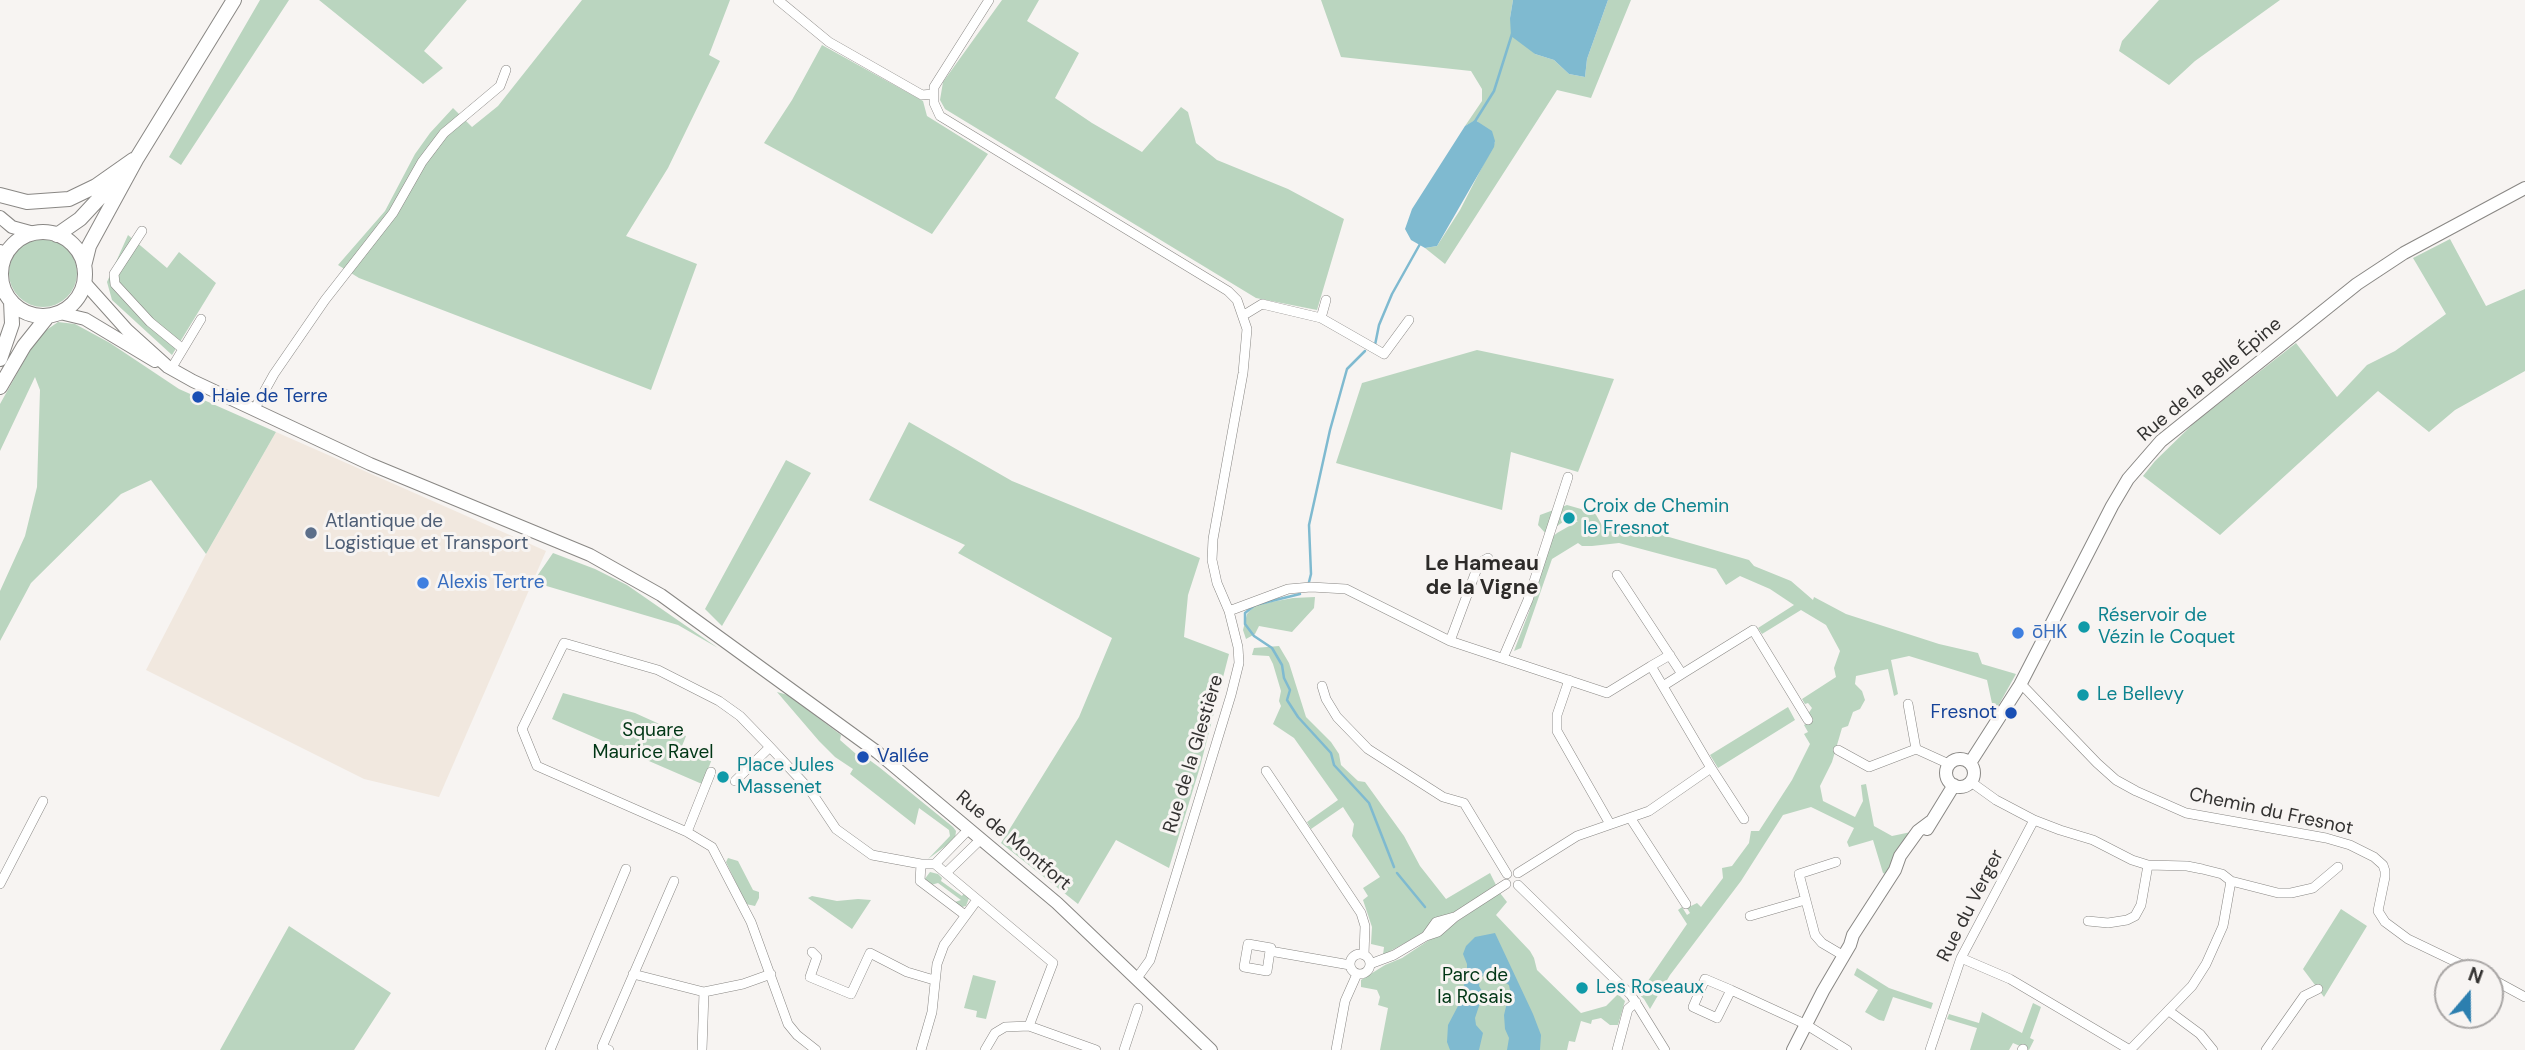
<!DOCTYPE html>
<meta charset="utf-8">
<style>
body{margin:0}
#map{position:relative;width:2525px;height:1050px;overflow:hidden;background:#f7f4f2;font-family:"DM Sans",sans-serif}
canvas{display:block}
.north{position:absolute;left:2434px;top:959px;width:70px;height:70px;box-sizing:border-box;background:#f7f4f2;border:2px solid #a9a6a5;border-radius:50%;rotate:20deg;font-size:19px;font-weight:700;line-height:28px;text-align:center;color:#333231}
.north::after{content:'';display:block;margin:auto;width:24px;height:32px;background:#2c7faf;clip-path:polygon(50% 0,100% 100%,50% 72%,0 100%)}
</style>
<div id="map">
<canvas width="2525" height="1050"></canvas>
<div class="north">N</div>
</div>
<script>
const ctx = document.querySelector('canvas').getContext('2d');
ctx.lineJoin = 'round';
function fill(path, color) {
  ctx.fillStyle = color;
  ctx.fill(path, 'evenodd');
}
function shape(rows) {
  const path = new Path2D();
  for (const r of rows) {
    if (r.length === 3) {
      path.moveTo(r[0] + r[2], r[1]);
      path.arc(r[0], r[1], r[2], 0, 2 * Math.PI);
      continue;
    }
    path.moveTo(r[0], r[1]);
    for (let i = 2; i < r.length; i += 2) path.lineTo(r[i], r[i + 1]);
  }
  return path;
}
function stroke(path, color, width, dash) {
  ctx.strokeStyle = color;
  ctx.lineWidth = width;
  ctx.lineCap = dash ? 'butt' : 'round';
  ctx.setLineDash(dash || []);
  ctx.stroke(path);
}
function drawText(font, color, halo, rows, align = 'center') {
  ctx.font = font + ' "DM Sans",sans-serif';
  ctx.lineWidth = 6;
  ctx.setLineDash([]);
  ctx.textBaseline = 'middle';
  ctx.strokeStyle = halo;
  ctx.fillStyle = color;
  for (const [text, x, y, turn = 0] of rows) {
    ctx.save();
    ctx.translate(x, y);
    ctx.rotate((+turn || 0) * Math.PI / 180);
    ctx.textAlign = isNaN(turn) ? turn : align;
    if (halo) ctx.strokeText(text, 0, 0);
    ctx.fillText(text, 0, 0);
    ctx.restore();
  }
}
fill(shape([
 [276,432,546,551,439,797,364,779,146,670,206,554]
]), '#f1e8df');
fill(shape([
 [260,0,289,0,181,165,169,157],
 [319,0,467,0,424,51,443,68,423,84],
 [582,0,730,0,709,55,720,61,668,168,626,236,697,264,651,390,359,278,338,265,385,211,415,154,430,133,453,108,472,127,498,106],
 [1002,0,1039,0,1027,21,1079,53,1055,98,1092,123,1142,152,1181,107,1188,112,1196,143,1217,160,1288,189,1344,219,1317,310,1256,298,945,109,940,100,943,82],
 [1321,0,1513,0,1510,18,1535,54,1554,60,1569,74,1585,77,1587,59,1608,0,1631,0,1591,98,1557,90,1445,264,1425,248,1437,246,1460,210,1495,142,1476,120,1465,126,1482,101,1482,89,1471,71,1341,57],
 [2159,0,2280,0,2195,61,2169,85,2119,51,2122,41],
 [822,45,923,101,927,116,988,154,932,234,764,143,792,100],
 [128,235,167,268,179,252,216,283,172,355,112,300,107,282],
 [2450,239,2486,306,2525,289,2525,371,2455,410,2429,432,2378,391,2220,535,2143,476,2155,461,2194,423,2296,343,2337,397,2367,365,2395,351,2446,314,2413,258],
 [43,273,34],
 [58,322,75,324,110,343,179,389,276,432,206,554,151,480,121,494,31,583,0,641,0,591,25,536,37,487,40,390,35,377,0,451,0,404,38,336],
 [1477,350,1614,379,1578,472,1511,452,1502,510,1336,463,1362,383],
 [909,422,1012,481,1200,558,1188,595,1184,637,1229,654,1200,767,1169,868,1116,840,1078,904,1001,843,1079,717,1112,638,958,553,965,545,869,500],
 [786,460,811,473,722,626,705,609],
 [1567,505,1595,513,1603,527,1662,535,1749,560,1754,566,1791,581,1813,600,1814,597,1846,614,1939,644,1978,653,1982,664,2016,674,1997,708,1993,708,1987,680,1909,656,1891,660,1898,694,1894,696,1888,669,1856,676,1855,684,1862,691,1865,700,1860,709,1853,712,1848,726,1842,728,1832,762,1820,786,1823,801,1855,817,1863,801,1861,785,1866,784,1874,826,1892,836,1911,832,1889,876,1883,873,1873,840,1849,847,1847,842,1854,828,1811,807,1783,815,1741,881,1670,975,1650,1009,1644,999,1635,991,1641,991,1687,924,1678,910,1682,907,1687,915,1690,913,1685,905,1688,903,1691,906,1697,903,1701,907,1723,878,1722,868,1732,866,1749,843,1751,831,1759,831,1792,780,1810,744,1804,734,1808,732,1804,725,1810,721,1808,714,1812,708,1808,703,1805,704,1802,699,1836,677,1834,668,1840,651,1826,625,1801,610,1762,634,1758,628,1794,605,1770,589,1740,576,1726,585,1716,569,1619,543,1592,546,1582,546,1578,543,1552,559,1521,648,1514,651,1529,612,1550,539,1557,533,1578,521,1567,519,1546,534,1538,525,1540,515],
 [553,553,595,569,627,585,718,648,678,625,533,582],
 [1315,597,1314,608,1292,632,1259,626,1255,634,1246,639,1243,630,1247,614,1255,605,1293,598],
 [1279,646,1289,663,1306,717,1331,742,1339,754,1341,765,1358,781,1365,782,1404,836,1420,866,1446,899,1490,873,1496,885,1416,937,1383,955,1384,947,1371,944,1372,927,1363,900,1368,896,1363,888,1380,877,1352,836,1354,824,1343,807,1311,829,1307,822,1338,800,1294,738,1273,724,1281,706,1279,701,1281,691,1273,664,1269,656,1252,655,1254,648],
 [777,692,788,695,841,735,840,740,863,760,868,759,879,767,953,827,956,831,955,839,928,859,950,836,949,830,919,808,915,825,850,774,853,769,835,757,819,741],
 [563,693,635,713,686,736,682,746,712,759,702,784,552,719],
 [1788,707,1795,720,1718,768,1710,755],
 [728,858,738,861,753,890,759,892,759,898,755,906,746,904,726,862],
 [930,872,938,874,942,878,941,881,962,896,964,893,969,898,966,906,962,907,955,902,961,900,938,883,931,885,924,880],
 [1500,893,1507,902,1496,915,1530,951,1534,958,1537,970,1581,1013,1606,1006,1618,994,1625,1001,1618,1025,1610,1025,1601,1018,1592,1020,1591,1024,1581,1021,1575,1042,1569,1041,1567,1050,1380,1050,1388,1008,1378,1005,1380,997,1377,990,1361,987,1361,980,1385,965,1402,958],
 [812,896,837,901,858,899,871,900,852,929,808,898],
 [2341,909,2367,926,2324,997,2303,969],
 [289,926,391,993,354,1050,220,1050],
 [1857,968,1889,988,1933,1003,1931,1009,1893,997,1884,1021,1879,1020,1865,1012,1878,990,1854,975],
 [973,975,996,981,986,1019,976,1017,977,1011,964,1008],
 [2033,1003,2041,1007,2030,1038,2034,1040,2029,1050,2013,1043,2009,1050,1970,1050,1977,1028,1947,1019,1949,1014,1979,1023,1982,1012,2022,1033]
]), '#bad5bf');
fill(shape([
 [1513,0,1608,0,1587,59,1585,77,1569,74,1554,60,1535,54,1511,36,1510,18],
 [1475,120,1492,131,1495,141,1494,147,1437,246,1425,248,1411,240,1405,229,1412,209,1465,126],
 [1495,933,1533,1014,1541,1035,1540,1050,1507,1050,1509,1038,1505,1029,1504,1015,1510,990,1509,985,1489,972,1480,978,1479,986,1485,996,1480,1003,1475,1018,1476,1025,1483,1033,1479,1050,1450,1050,1447,1042,1448,1025,1458,1006,1467,975,1467,964,1463,954,1466,946,1475,937]
]), '#7fbad0');
stroke(shape([
 [1474,123,1494,91,1512,34],
 [1375,345,1379,325,1392,294,1420,244],
 [1309,582,1311,574,1309,525,1330,430,1347,369,1365,351],
 [1300,594,1255,605,1245,613,1245,624,1254,636,1272,648,1282,665,1284,678,1290,690,1287,700,1298,717,1331,753,1334,765,1369,803,1394,867],
 [1397,873,1425,907]
]), '#7fbad0', 2.5);
const street = shape([
 [778,0,829,42,922,95,933,94],
 [989,0,934,87,934,103,940,116,1228,291,1237,300,1247,329,1243,373,1213,539,1212,560,1217,583,1229,611,1238,647,1239,663,1231,695,1150,960,1137,978],
 [142,231,114,274,115,284,150,322,183,349],
 [1244,315,1262,304,1321,318,1384,354,1409,320],
 [1321,318,1326,300],
 [171,369,201,319],
 [254,410,274,374,325,300,393,213,422,162,444,133,500,86,506,70],
 [1617,575,1682,674,1753,630,1808,720],
 [1229,611,1288,589,1311,587,1346,589,1450,641,1607,693,1651,666,1711,768,1744,819],
 [1450,641,1479,563,1488,558],
 [1503,658,1528,600,1568,477],
 [1651,666,1670,655],
 [1569,680,1557,715,1557,731,1610,824],
 [2020,685,2025,688,2097,763,2116,780,2136,791,2186,813,2326,838,2350,845,2374,857,2383,865,2385,871,2385,877,2378,911,2385,922,2408,939,2479,973],
 [1322,686,1326,699,1337,717,1368,749,1443,797,1464,803,1507,874],
 [1663,686,1682,674],
 [1908,704,1916,749],
 [1838,750,1869,767,1916,749,1949,764],
 [1266,771,1361,913,1365,926,1364,955],
 [735,781,770,747],
 [1971,782,1996,800,2034,820,2060,830,2093,840,2132,860,2148,865,2187,866,2202,869,2222,874,2231,881,2278,893,2291,893,2313,888,2338,867],
 [1631,819,1686,904],
 [687,832,711,772],
 [1836,862,1799,874,1815,935,1822,943,1844,956],
 [921,864,920,881,965,915],
 [935,864,1053,963,1029,1026,1005,1027,995,1033,985,1050],
 [946,873,981,839],
 [1518,873,1577,836,1649,811,1711,768],
 [0,884,43,801],
 [1518,885,1631,995,1665,1050],
 [1750,916,1805,900],
 [2088,921,2108,923,2127,920,2135,916,2141,905,2148,865],
 [1426,936,1436,922,1454,917],
 [1270,951,1267,971,1244,967,1248,944,1271,948,1270,951,1350,965],
 [812,952,817,957,810,977,851,994,870,953,907,972,934,980],
 [1360,964,10],
 [1961,958,2010,979,2130,1050,2192,986,2206,964,2223,926,2231,881],
 [1370,964,1394,955,1426,936,1438,932,1455,917,1506,884],
 [633,974,704,992,743,984,771,974],
 [2490,978,2525,997],
 [1731,990,1717,1018,1693,1007,1705,979,1731,990,1805,1024,1847,1050],
 [2169,1011,2200,1034,2213,1050],
 [1029,1026,1096,1050],
 [550,1050,626,869],
 [609,1050,602,1047,674,881],
 [702,1050,704,992],
 [816,1050,797,1035,788,1024,751,922,712,847,687,832,537,766,522,729,564,643,658,670,719,701,740,716,770,747,810,790,836,829,872,855,921,864,935,864,969,829],
 [921,1050,932,1012,937,964,944,945,977,900],
 [1124,1050,1138,1008],
 [1336,1050,1345,1001,1357,974],
 [1617,1050,1628,1009,1636,1002],
 [1930,1050,1961,958,2034,820],
 [2022,1050,2023,1049],
 [2266,1050,2304,996,2318,989]
]);
const secondary = shape([
 [0,217,12,227,34,233],
 [0,251,4,259],
 [84,282,127,330,168,367,193,381,370,464,590,555,661,595,877,752,1057,903,1211,1050],
 [60,313,85,319,155,361],
 [1960,773,14],
 [1970,763,2020,685,2112,506,2128,479,2161,441,2357,284,2404,253,2525,188],
 [1927,829,1954,785],
 [1793,1050,1823,991,1850,945,1853,935,1895,870,1900,856,1918,831,1930,822]
]);
const primary = shape([
 [0,195,27,202,69,199,96,186,133,160],
 [43,274,42],
 [57,235,80,219,119,177],
 [84,266,89,246,137,158,234,0],
 [0,359,12,324,11,301],
 [0,387,24,346,48,316]
]);
stroke(street, '#898784', 10);
stroke(secondary, '#898784', 14);
stroke(primary, '#898784', 16);
stroke(street, '#fff', 9);
stroke(secondary, '#fff', 12);
stroke(primary, '#fff', 14);
for (const [x, y, r, color] of [
 [198,397,7,"#1a4fb4"],
 [1569,518,7,"#0f9aa8"],
 [311,533,7,"#5c6f8a"],
 [423,583,7,"#3f7fe0"],
 [2084,627,7,"#0f9aa8"],
 [2018,633,7,"#3f7fe0"],
 [2083,695,7,"#0f9aa8"],
 [2011,713,7,"#1a4fb4"],
 [863,757,7,"#1a4fb4"],
 [723,777,7,"#0f9aa8"],
 [1582,988,7,"#0f9aa8"]
]) {
  const dot = new Path2D();
  dot.arc(x, y, r, 0, 2 * Math.PI);
  ctx.fillStyle = color;
  ctx.fill(dot);
  stroke(dot, '#f7f4f2', 2.5);
}
drawText('19px', '#333231', '#f7f4f2', [
 ["Rue de la Belle Épine",2210,380,-40],
 ["Rue de la Glestière",1194,754,-73],
 ["Chemin du Fresnot",2271,812,12],
 ["Rue de Montfort",1013,841,40],
 ["Rue du Verger",1971,906,-63]
]);
drawText('19px', '#164399', '#f7f4f2', [
 ["Haie de Terre",212,397],
 ["Fresnot",1997,713,"right"],
 ["Vallée",877,757]
], 'left');
drawText('19px', '#0d838f', '#f7f4f2', [
 ["Croix de Chemin",1583,507],
 ["le Fresnot",1583,529],
 ["Réservoir de",2098,616],
 ["Vézin le Coquet",2098,638],
 ["Le Bellevy",2097,695],
 ["Place Jules",737,766],
 ["Massenet",737,788],
 ["Les Roseaux",1596,988]
], 'left');
drawText('19px', '#4e5e75', '#f7f4f2', [
 ["Atlantique de",325,522],
 ["Logistique et Transport",325,544]
], 'left');
drawText('19px', '#366cbe', '#f7f4f2', [
 ["Alexis Tertre",437,583],
 ["ōHK",2032,633]
], 'left');
drawText('19px', '#003615', '#f7f4f2', [
 ["Square",653,731],
 ["Maurice Ravel",653,753],
 ["Parc de",1475,976],
 ["la Rosais",1475,998]
]);
drawText('bold 21px', '#2d2b29', '#f7f4f2', [
 ["Le Hameau",1482,564],
 ["de la Vigne",1482,588]
]);
</script>
